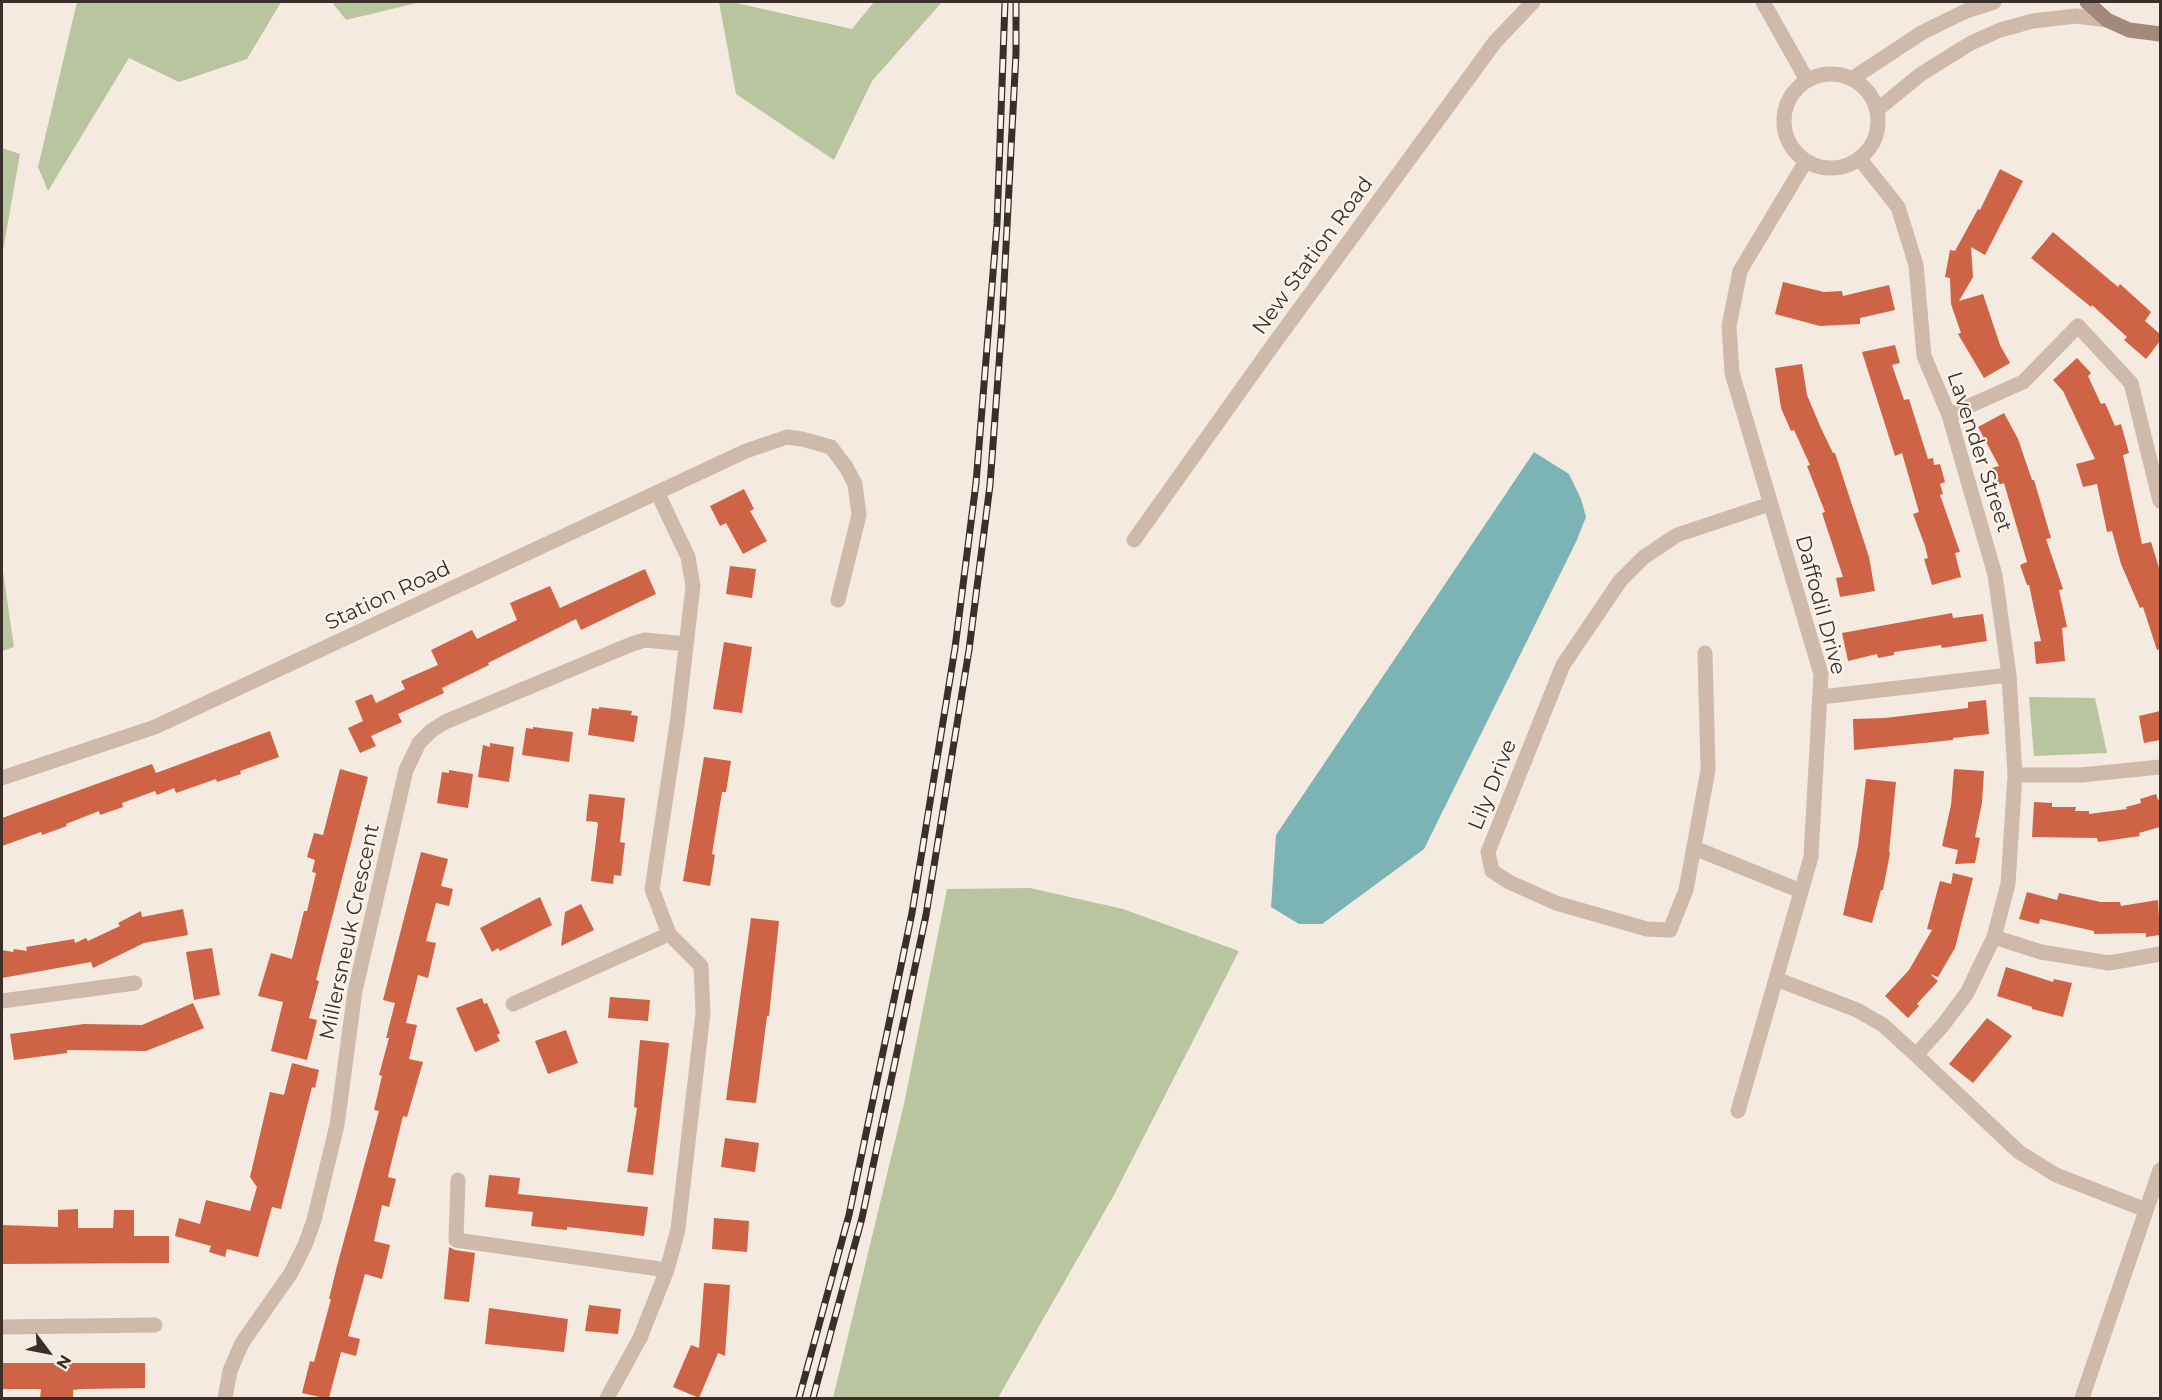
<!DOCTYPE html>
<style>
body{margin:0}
#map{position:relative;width:2162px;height:1400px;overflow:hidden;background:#f5eae0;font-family:Montserrat,sans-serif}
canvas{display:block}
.frame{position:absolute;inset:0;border:3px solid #3b2f2a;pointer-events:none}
.north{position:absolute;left:18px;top:1322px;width:60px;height:60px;-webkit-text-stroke:4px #fbf4ed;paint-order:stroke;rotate:122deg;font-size:16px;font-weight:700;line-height:24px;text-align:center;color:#3b2f2a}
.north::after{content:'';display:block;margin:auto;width:21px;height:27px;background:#3b2f2a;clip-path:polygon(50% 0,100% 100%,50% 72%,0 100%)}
</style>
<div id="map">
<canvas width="2162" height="1400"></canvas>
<div class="frame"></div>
<div class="north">N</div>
</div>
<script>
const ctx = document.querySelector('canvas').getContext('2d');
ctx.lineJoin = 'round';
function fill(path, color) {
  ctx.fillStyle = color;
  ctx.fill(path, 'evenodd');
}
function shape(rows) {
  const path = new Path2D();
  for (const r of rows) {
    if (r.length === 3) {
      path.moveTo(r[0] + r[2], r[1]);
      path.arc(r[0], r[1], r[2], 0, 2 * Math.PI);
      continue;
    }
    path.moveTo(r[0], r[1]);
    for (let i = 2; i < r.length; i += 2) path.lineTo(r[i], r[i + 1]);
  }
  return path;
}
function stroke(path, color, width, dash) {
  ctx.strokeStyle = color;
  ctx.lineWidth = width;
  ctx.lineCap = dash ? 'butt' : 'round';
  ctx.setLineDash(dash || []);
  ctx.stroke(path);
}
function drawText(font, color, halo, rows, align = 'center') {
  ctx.font = font + ' Montserrat,sans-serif';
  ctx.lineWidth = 4.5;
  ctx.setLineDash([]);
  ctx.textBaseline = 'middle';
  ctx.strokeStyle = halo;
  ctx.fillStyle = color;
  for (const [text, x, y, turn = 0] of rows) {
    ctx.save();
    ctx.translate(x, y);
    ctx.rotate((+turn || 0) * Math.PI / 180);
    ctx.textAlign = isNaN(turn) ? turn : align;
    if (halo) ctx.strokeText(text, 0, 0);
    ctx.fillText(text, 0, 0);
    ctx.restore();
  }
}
fill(shape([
 [77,2,280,2,280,4,247,59,179,82,129,58,48,191,38,167],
 [332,2,421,2,346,20],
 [719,2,732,2,852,29,874,2,942,2,872,81,834,160,736,94],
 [2,148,20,154,2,256],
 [2,565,14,647,2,651],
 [2029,697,2095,698,2107,753,2034,756],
 [1030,888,1123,909,1239,951,1114,1195,998,1398,833,1398,904,1104,947,889]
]), '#b9c59e');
fill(shape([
 [1534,452,1569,474,1581,499,1586,517,1576,542,1424,849,1322,924,1299,924,1271,907,1276,835]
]), '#7cb3b4');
fill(shape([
 [2000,169,2023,181,1985,255,1971,247,1973,277,1959,301,1983,294,2000,345,2010,363,1984,378,1958,334,1961,333,1951,304,1950,278,1945,277,1950,250,1955,251,1978,209,1980,210],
 [2053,232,2118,287,2120,284,2151,312,2145,321,2160,334,2160,341,2146,359,2124,340,2127,337,2092,305,2091,307,2031,258],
 [1783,282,1824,292,1842,291,1843,296,1889,285,1895,310,1860,318,1860,324,1820,326,1775,314],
 [1895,345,1900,363,1892,365,1904,400,1909,399,1928,459,1933,458,1934,465,1940,464,1945,482,1940,484,1943,494,1940,495,1960,552,1955,553,1961,577,1932,585,1924,559,1928,558,1925,546,1913,514,1919,512,1902,453,1895,456,1862,352],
 [2077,358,2091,373,2088,376,2101,404,2105,403,2115,426,2121,424,2129,453,2123,455,2142,544,2151,542,2160,571,2160,649,2157,650,2143,607,2140,608,2121,564,2112,531,2107,532,2097,484,2083,487,2076,464,2095,459,2063,391,2053,380],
 [1802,364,1807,395,1820,426,1833,453,1835,453,1855,514,1869,557,1875,591,1840,597,1836,578,1843,577,1822,513,1825,512,1807,466,1810,465,1794,430,1791,431,1781,408,1775,368],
 [2004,413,2018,439,2032,480,2034,480,2051,538,2046,539,2063,589,2059,590,2067,627,2062,628,2065,661,2036,664,2034,642,2041,641,2029,585,2027,585,2020,565,2027,562,2004,483,1998,485,1992,468,1999,466,1978,427],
 [744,489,754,509,750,511,767,541,743,554,726,523,720,526,710,506],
 [730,566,756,569,752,598,726,594],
 [645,569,656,594,581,630,576,619,488,663,489,665,442,688,444,693,398,714,402,722,371,736,376,746,360,753,348,728,363,721,355,701,372,694,376,703,405,689,401,681,438,665,431,650,472,630,477,639,517,620,510,603,550,586,560,608],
 [1952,613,1953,618,1983,614,1987,641,1942,648,1941,645,1894,652,1894,655,1878,658,1877,654,1848,661,1842,633],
 [724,642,752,647,742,713,713,709],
 [1986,700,1989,734,1953,738,1953,740,1854,750,1853,719,1885,718,1968,708,1968,702],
 [599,707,632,711,631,715,638,716,634,742,588,735,592,708,599,709],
 [2160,711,2160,740,2144,743,2139,716],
 [533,727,573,732,569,762,522,755,526,728,533,729],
 [270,731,279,757,240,771,241,774,217,782,216,779,176,793,174,788,157,795,155,791,122,803,123,807,100,815,99,811,66,824,67,826,42,835,41,832,2,846,2,818,152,764,156,773],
 [490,743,514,747,509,782,478,777,483,745,490,747],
 [704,757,731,761,726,792,722,792,712,854,715,855,710,886,683,881],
 [340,769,368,777,316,980,319,981,309,1018,317,1020,307,1060,271,1051,283,1002,258,996,271,953,292,959,304,911,307,911,316,873,312,872,315,860,307,857,314,833,323,835],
 [1954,769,1984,771,1982,803,1975,837,1980,838,1975,863,1955,864,1958,850,1942,846,1951,805],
 [449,770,473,774,468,808,437,803,442,772,449,773],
 [1866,779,1896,782,1889,852,1890,853,1883,890,1881,890,1872,923,1843,915,1858,846],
 [589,794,625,798,620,842,625,843,621,876,614,875,613,884,591,881,598,824,597,822,586,821],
 [2156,794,2158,800,2160,799,2160,827,2139,833,2140,836,2098,842,2097,838,2032,837,2034,802,2052,803,2052,807,2076,807,2075,811,2089,811,2089,814,2127,809,2126,807,2141,803,2140,799],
 [421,852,448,859,441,886,453,889,449,906,436,903,426,941,436,943,428,978,418,975,406,1023,417,1025,409,1059,423,1062,407,1117,403,1116,390,1168,388,1177,396,1179,389,1207,382,1205,374,1241,390,1245,382,1279,365,1274,348,1336,360,1339,356,1356,341,1352,329,1398,324,1398,302,1393,310,1361,314,1362,331,1299,329,1299,337,1266,379,1111,374,1110,382,1076,379,1075,389,1038,386,1038,395,1003,383,1000],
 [1953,873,1973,878,1955,948,1938,977,1930,974,1938,981,1917,1004,1919,1006,1908,1018,1885,996,1909,970,1932,930,1927,929,1940,881,1951,884],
 [2027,892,2057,900,2059,893,2101,902,2120,902,2121,906,2158,900,2160,935,2146,937,2146,933,2094,934,2094,931,2040,919,2039,924,2019,919],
 [540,897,552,925,500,951,498,948,492,952,480,928],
 [581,904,594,930,561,946,565,912],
 [183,909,188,935,144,943,93,968,91,962,2,978,2,950,13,952,14,949,27,951,26,947,74,939,75,943,86,938,88,941,120,926,118,923,141,911,142,917],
 [751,918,779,921,769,1016,767,1016,756,1103,726,1100],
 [212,948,220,995,194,1000,186,952],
 [2006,967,2053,982,2054,979,2072,983,2063,1017,2032,1009,2032,1007,1997,996],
 [610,997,650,1000,648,1021,608,1018],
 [482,998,484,1004,487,1003,500,1033,497,1035,500,1041,475,1052,456,1008],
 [193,1003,204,1028,146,1051,67,1050,67,1053,14,1060,10,1034,84,1024,142,1025],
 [1987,1018,2012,1036,1973,1083,1949,1064],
 [566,1030,578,1063,548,1074,535,1041],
 [640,1040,669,1043,653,1175,627,1172,637,1108,634,1107],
 [292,1063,319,1070,315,1088,312,1087,281,1209,272,1207,258,1257,227,1249,225,1257,209,1252,211,1246,175,1236,179,1218,200,1224,206,1200,250,1211,257,1187,250,1177,270,1092,284,1095],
 [725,1138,759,1143,755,1172,721,1167],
 [489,1175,520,1178,518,1194,648,1207,644,1236,567,1227,567,1230,531,1226,533,1212,485,1207],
 [78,1209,78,1228,113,1228,114,1210,134,1210,134,1236,169,1236,169,1263,2,1264,2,1225,58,1227,58,1210],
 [714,1218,749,1221,747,1252,712,1249],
 [449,1247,455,1250,475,1253,469,1302,444,1299],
 [704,1283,730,1285,725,1356,718,1353,699,1398,673,1387,691,1345,699,1348],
 [589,1305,621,1309,618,1334,585,1331],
 [489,1308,568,1319,564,1352,485,1344],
 [2,1363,145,1363,145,1388,82,1389,73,1390,73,1398,40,1398,41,1389,2,1389]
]), '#ce6345');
stroke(shape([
 [1763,2,1807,80],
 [1831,121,47],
 [1853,78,1923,32,1966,11,1994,2],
 [1877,110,1921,74,1971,43,2000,30,2033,21,2076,16,2107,20],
 [1949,415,2023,382,2078,326,2131,383,2160,501],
 [1134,540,1273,345,1495,42,1533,2],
 [1705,653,1708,770,1686,890,1670,930,1647,929,1556,903,1509,882,1492,871,1488,852,1563,665,1620,581,1644,557,1677,535,1770,504],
 [1821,697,2009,675],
 [2015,775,2081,775,2160,767],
 [2,778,155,727,746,451,787,437,802,439,831,447,846,467,855,484,859,515,838,600],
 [1694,848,1801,891],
 [1994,937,2041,952,2109,963,2160,954],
 [1776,979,1857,1010,1883,1025,1916,1055,1943,1025,1967,993,1994,937,2008,884,2015,775,2009,675,1995,575,1949,415,1924,356,1916,265,1898,207,1859,158],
 [2,1001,135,983],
 [513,1004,669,934],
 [1916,1055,2019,1152,2056,1175,2146,1210],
 [1738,1111,1811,857,1821,674,1732,373,1729,326,1740,271,1806,161],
 [458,1180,456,1240,667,1270],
 [2,1327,155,1325],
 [225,1398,230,1371,242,1343,291,1273,305,1245,314,1220,337,1125,355,991,406,770,419,743,431,731,445,722,632,644,645,640,686,644],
 [607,1398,640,1338,667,1270,678,1229,703,1013,701,966,669,934,652,889,677,724,693,586,688,557,658,494],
 [2082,1398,2160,1170]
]), '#cebaaa', 15);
stroke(shape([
 [2087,2,2107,20,2129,30,2160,34]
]), '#a2897b', 15);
const rail = shape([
 [799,1398,849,1215,912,913,955,648,976,483,997,224,1005,2],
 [813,1398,862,1218,926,915,969,650,990,485,1002,323,1016,53,1016,2]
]);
stroke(rail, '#3b2f2a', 7);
stroke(rail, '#fbf4ed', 4.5, [14]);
drawText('21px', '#3b2f2a', '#fbf4ed', [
 ["New Station Road",1313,256,-54],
 ["Lavender Street",1979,452,72],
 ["Station Road",388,596,-25],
 ["Daffodil Drive",1820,605,75],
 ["Lily Drive",1493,785,-68],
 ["Millersneuk Crescent",350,932,-78]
]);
</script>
